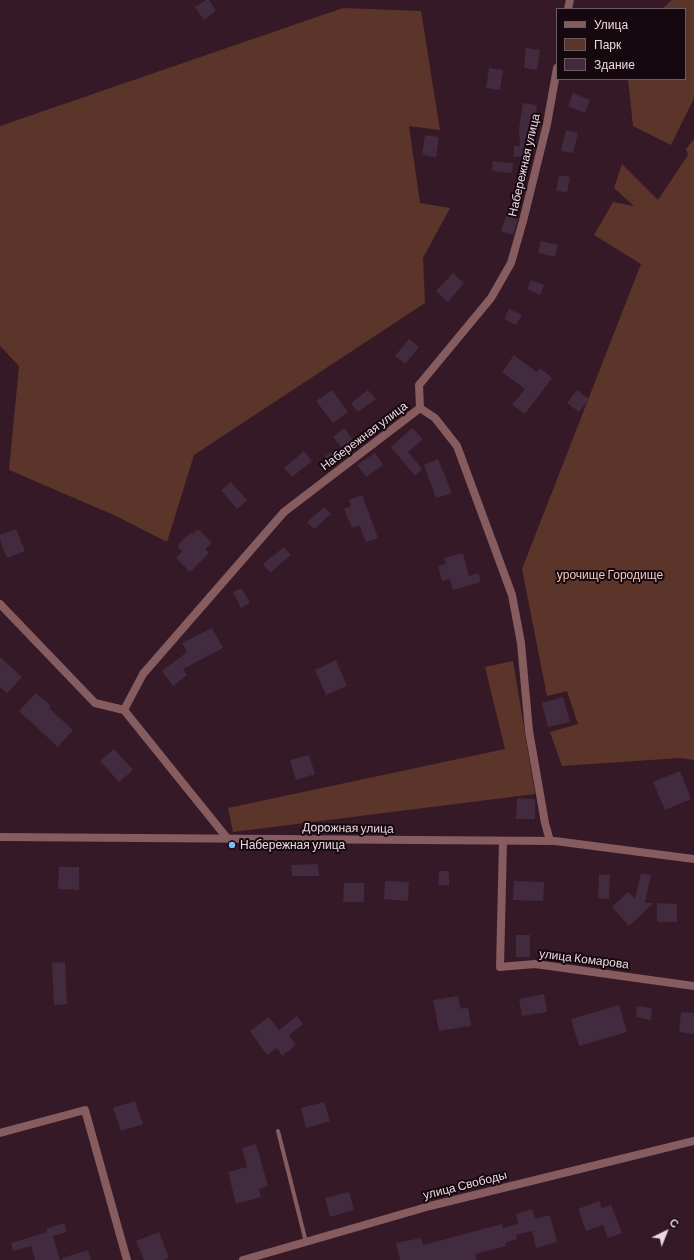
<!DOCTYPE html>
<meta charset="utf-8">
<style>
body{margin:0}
#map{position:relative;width:694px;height:1260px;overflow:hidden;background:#361926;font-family:Barlow,sans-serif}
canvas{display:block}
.legend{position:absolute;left:556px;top:8px;width:130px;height:72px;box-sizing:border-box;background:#15080e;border:1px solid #6b5c62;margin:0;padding:5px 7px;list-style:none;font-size:12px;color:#edd9e0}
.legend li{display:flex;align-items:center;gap:8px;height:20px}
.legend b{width:20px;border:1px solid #6b5c62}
.north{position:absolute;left:646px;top:1212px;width:40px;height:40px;-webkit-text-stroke:3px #15080e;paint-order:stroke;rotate:43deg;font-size:11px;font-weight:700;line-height:16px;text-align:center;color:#edd9e0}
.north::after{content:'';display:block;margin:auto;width:14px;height:18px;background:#edd9e0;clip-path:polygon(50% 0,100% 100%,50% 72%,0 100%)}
</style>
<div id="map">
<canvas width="694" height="1260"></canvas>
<ul class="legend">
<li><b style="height:5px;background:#865c5f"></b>Улица</li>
<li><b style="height:11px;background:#5b352a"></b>Парк</li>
<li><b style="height:11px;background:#422a3f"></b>Здание</li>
</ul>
<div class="north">С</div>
</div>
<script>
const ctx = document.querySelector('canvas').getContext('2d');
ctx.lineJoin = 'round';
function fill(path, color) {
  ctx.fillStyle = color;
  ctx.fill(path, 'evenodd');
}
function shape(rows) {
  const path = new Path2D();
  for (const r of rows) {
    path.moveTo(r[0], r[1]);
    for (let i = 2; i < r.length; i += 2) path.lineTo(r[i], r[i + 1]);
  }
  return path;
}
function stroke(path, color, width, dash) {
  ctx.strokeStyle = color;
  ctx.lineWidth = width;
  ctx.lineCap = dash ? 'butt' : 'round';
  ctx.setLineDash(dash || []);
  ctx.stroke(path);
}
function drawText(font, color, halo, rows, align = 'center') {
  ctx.font = font + ' Barlow,sans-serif';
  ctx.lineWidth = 4;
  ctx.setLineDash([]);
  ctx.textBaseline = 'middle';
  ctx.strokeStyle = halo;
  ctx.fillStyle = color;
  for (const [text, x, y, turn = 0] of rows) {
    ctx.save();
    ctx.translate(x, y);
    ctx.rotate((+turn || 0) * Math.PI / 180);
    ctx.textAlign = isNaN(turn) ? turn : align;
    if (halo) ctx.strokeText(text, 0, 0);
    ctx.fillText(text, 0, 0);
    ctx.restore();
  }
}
fill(shape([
 [672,0,694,0,694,98,671,145,633,126,628,79,685,79,685,9,662,9],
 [343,8,421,11,440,130,409,126,420,203,450,208,423,258,425,303,194,455,167,542,116,516,9,470,19,366,0,346,0,126],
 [694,139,694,760,680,758,562,766,550,732,578,724,567,691,547,696,522,569,641,264,594,235,613,202,634,206,614,188,622,164,658,200,688,155,686,149],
 [513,661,535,794,233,832,228,808,505,749,485,667]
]), '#5b352a');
fill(shape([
 [206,0,209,0,216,11,204,20,195,7],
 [526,48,540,50,537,70,524,68],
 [489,68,503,70,500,90,486,88],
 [573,93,590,100,585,113,568,106],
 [523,103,537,105,534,125,529,124,530,156,514,157,514,146,520,146,519,129],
 [566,130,578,133,573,153,561,151],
 [425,135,439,137,436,157,422,155],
 [493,161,513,163,512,173,492,171],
 [559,175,570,177,567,192,556,191],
 [507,212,519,216,513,235,501,231],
 [541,241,558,245,555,257,538,253],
 [453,273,464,283,448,302,436,291],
 [531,280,544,285,540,295,527,289],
 [509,309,522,315,516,325,504,319],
 [409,339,419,347,405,364,395,356],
 [514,355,537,372,540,368,552,378,525,414,512,405,525,389,502,372],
 [332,390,348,412,333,423,316,401],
 [368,390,376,399,358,412,351,403],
 [577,390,589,399,579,412,567,403],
 [344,428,353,440,342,448,333,437],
 [412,428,423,439,408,452,422,469,415,476,391,447],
 [336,449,341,457,330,464,324,457],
 [304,451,312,461,292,477,284,468],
 [375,453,383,465,366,477,357,465],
 [438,459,452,493,436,498,424,465],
 [231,482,247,500,237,509,221,490],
 [362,495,378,538,366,542,359,525,352,528,344,509,351,506,349,500],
 [324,507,331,514,314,529,307,522],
 [16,529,25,551,7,558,0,540,0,535],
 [198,529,212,543,205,549,209,553,190,572,176,558,182,551,177,546,191,532,193,534],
 [284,547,291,555,270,573,263,564],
 [463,553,469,576,478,573,481,582,453,590,450,579,442,581,438,566,446,564,444,558],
 [242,588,250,603,241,608,233,592],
 [212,628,223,648,183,669,187,675,173,686,162,671,187,652,182,643],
 [0,657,22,677,7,693,0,687],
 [336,660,347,686,326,695,315,670],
 [36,693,51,706,49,708,73,730,58,747,19,711],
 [563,697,570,722,548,727,542,703],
 [114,749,133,770,119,782,100,761],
 [309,755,315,774,296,780,290,760],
 [680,771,691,799,665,810,653,782],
 [517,798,535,799,535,819,516,819],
 [318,864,319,876,292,876,291,865],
 [59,867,79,867,79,890,58,889],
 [439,871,449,871,449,886,438,885],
 [641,873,651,875,645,903,654,903,629,926,612,907,628,892,635,899],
 [599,874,610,875,609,899,598,898],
 [385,881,409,882,408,901,384,899],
 [514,881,544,882,543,901,513,900],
 [344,883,364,883,364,902,343,902],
 [657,903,677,904,677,922,657,922],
 [516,935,530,935,530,957,516,957],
 [65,962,67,1004,54,1005,52,963],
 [544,994,547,1012,522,1016,519,999],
 [458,996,461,1009,468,1007,471,1026,439,1031,433,1000],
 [619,1005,627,1032,579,1046,571,1019],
 [637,1006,652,1008,651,1020,636,1017],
 [681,1012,694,1013,694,1034,679,1032],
 [297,1016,303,1024,289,1035,296,1045,282,1056,277,1048,267,1055,250,1031,269,1017,279,1030],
 [135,1101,143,1124,121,1131,113,1108],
 [324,1102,330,1121,306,1128,301,1108],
 [256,1144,268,1186,259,1189,261,1197,236,1204,228,1172,247,1167,242,1148],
 [349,1192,354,1210,330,1217,325,1198],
 [599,1201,602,1208,611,1205,622,1233,608,1238,603,1225,586,1231,578,1209],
 [532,1209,535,1219,550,1215,557,1242,536,1248,532,1231,516,1235,517,1239,505,1243,506,1246,475,1254,477,1260,400,1260,396,1243,421,1238,423,1245,502,1224,503,1228,518,1224,516,1214],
 [64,1223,67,1232,53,1236,60,1260,35,1260,31,1246,13,1251,11,1243,47,1232,46,1229],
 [159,1232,169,1258,163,1260,144,1260,136,1241],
 [88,1250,91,1260,62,1260,62,1258]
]), '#422a3f');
stroke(shape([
 [278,1131,306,1242]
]), '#865c5f', 4);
stroke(shape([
 [568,9,570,0],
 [420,408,435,418,457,446,512,595,521,643,529,731,545,823,550,841],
 [0,604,95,703,124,710,227,838],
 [124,710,143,674,284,512,420,408,419,385,491,298,511,263,523,221,547,124,557,68],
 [503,841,500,967,535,964,694,986],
 [0,1133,85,1110,127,1260],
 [243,1260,430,1206,694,1141]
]), '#865c5f', 8);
stroke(shape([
 [0,837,555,841,694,859]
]), '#865c5f', 8);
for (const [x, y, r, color] of [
 [232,845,4,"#77bff7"]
]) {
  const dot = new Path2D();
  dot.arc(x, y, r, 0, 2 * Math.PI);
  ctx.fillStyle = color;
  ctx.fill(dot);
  stroke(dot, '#15080e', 1.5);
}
drawText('12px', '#edd9e0', '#15080e', [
 ["Набережная улица",524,165,-77],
 ["Набережная улица",364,436,-37],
 ["Дорожная улица",348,828,1],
 ["улица Комарова",584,959,7],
 ["улица Свободы",465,1185,-14]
]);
drawText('12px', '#f6c8bb', '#15080e', [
 ["урочище Городище",610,575]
]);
drawText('12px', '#edd9e0', '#15080e', [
 ["Набережная улица",240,845]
], 'left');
</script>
